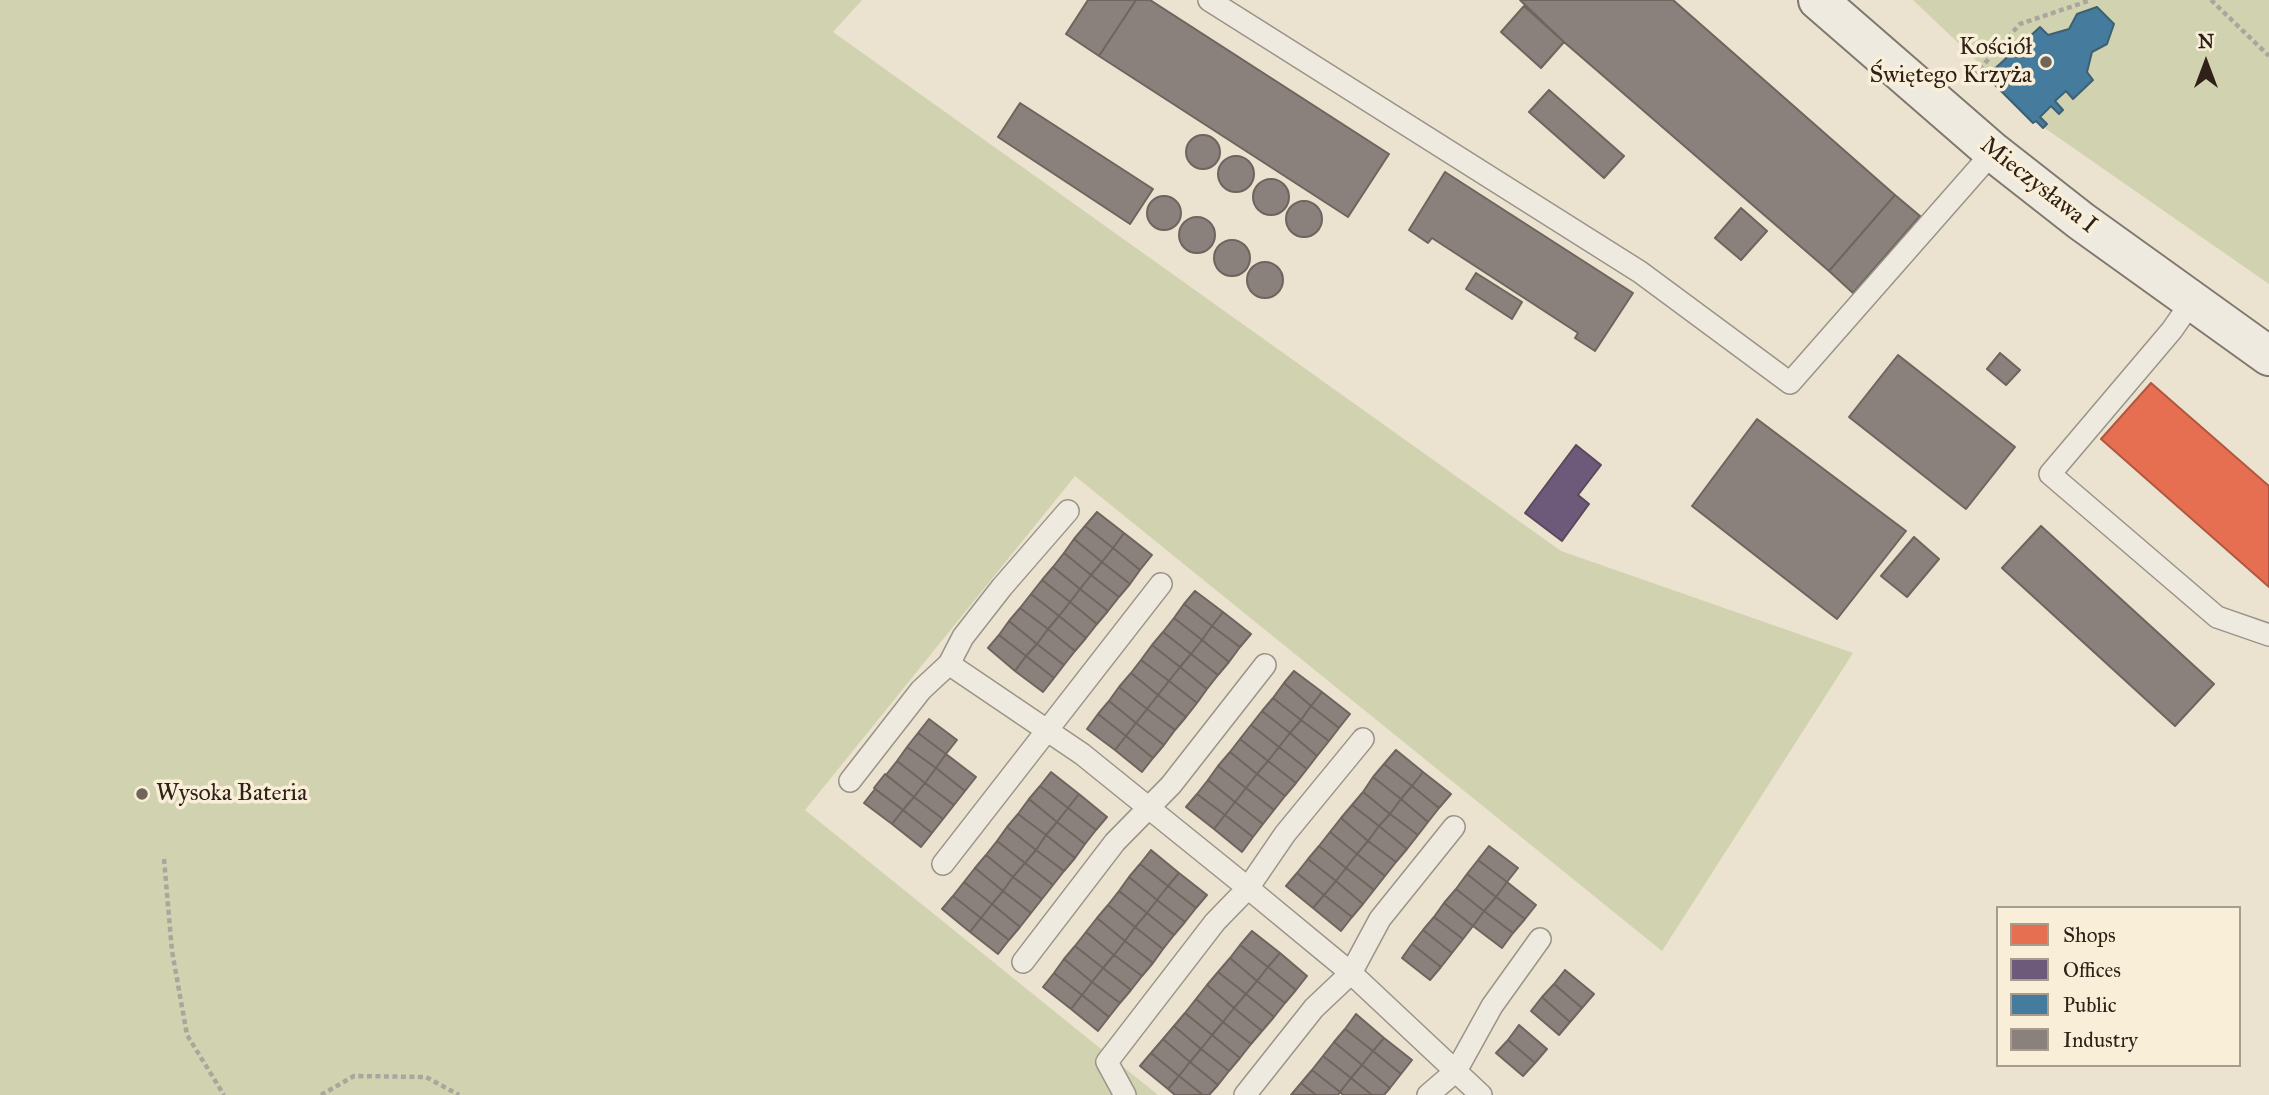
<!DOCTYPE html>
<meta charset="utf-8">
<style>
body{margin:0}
#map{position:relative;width:2269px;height:1095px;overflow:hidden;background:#ebe2cf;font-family:"IM FELL Great Primer",serif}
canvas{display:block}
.legend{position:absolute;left:1996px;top:906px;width:245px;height:161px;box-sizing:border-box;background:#f9efd9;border:2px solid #a89c8c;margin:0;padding:9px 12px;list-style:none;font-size:21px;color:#2f2018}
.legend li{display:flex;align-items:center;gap:14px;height:35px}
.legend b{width:35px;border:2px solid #a89c8c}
.north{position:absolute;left:2171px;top:28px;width:70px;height:70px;-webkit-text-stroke:5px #f9efd9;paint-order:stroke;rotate:0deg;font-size:19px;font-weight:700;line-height:28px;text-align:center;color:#2f2018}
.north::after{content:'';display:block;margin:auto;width:24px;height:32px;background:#2f2018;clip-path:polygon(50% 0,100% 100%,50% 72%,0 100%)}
</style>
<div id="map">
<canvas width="2269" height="1095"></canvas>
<ul class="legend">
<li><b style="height:19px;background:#e76f51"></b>Shops</li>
<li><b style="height:19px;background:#6d597a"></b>Offices</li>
<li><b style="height:19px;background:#457b9d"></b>Public</li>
<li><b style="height:19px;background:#8a817c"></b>Industry</li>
</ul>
<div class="north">N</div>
</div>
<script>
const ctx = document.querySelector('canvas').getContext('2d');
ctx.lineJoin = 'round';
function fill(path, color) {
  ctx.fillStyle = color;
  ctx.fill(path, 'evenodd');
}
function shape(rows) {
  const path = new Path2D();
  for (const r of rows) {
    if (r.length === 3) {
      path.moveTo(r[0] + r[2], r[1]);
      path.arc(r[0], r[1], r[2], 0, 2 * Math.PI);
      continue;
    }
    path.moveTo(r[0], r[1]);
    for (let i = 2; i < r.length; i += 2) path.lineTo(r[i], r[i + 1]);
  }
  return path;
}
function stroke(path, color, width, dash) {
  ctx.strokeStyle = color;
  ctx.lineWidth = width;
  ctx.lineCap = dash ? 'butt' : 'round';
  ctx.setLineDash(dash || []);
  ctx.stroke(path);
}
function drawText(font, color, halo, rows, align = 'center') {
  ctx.font = font + ' "IM FELL Great Primer",serif';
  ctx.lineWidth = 7;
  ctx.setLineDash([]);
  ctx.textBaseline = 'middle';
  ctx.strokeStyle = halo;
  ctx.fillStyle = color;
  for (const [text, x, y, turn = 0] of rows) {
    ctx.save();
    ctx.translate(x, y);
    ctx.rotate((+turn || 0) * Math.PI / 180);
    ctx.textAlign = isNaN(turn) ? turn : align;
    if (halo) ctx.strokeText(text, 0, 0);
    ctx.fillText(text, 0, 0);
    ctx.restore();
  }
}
fill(shape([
 [0,0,862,0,833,32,1561,551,1853,653,1662,951,1075,476,805,810,1158,1095,0,1095],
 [1913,0,2269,0,2269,284,2036,122,2033,123,1972,56]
]), '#d1d2af');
const shops = shape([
 [2151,383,2269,486,2269,587,2101,439,2151,383]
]);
fill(shops, '#e76f51');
stroke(shops, '#b05740', 2);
const offices = shape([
 [1576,445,1601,465,1578,495,1589,504,1562,541,1525,513,1576,445]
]);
fill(offices, '#6d597a');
stroke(offices, '#5a485d', 2);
const public = shape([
 [2097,7,2114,24,2107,44,2092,52,2087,72,2093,80,2073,99,2066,91,2055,101,2063,110,2059,114,2051,106,2040,117,2047,124,2043,128,2036,121,2033,123,1995,85,1997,82,1989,74,2040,27,2048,35,2069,29,2077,14,2097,7]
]);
fill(public, '#457b9d');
stroke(public, '#3e6075', 2);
const industry = shape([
 [1088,0,1136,0,1099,56,1066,34,1088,0],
 [1136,0,1150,0,1389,154,1348,217,1099,56,1136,0],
 [1520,0,1673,0,1895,195,1829,271,1564,42,1520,0],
 [1524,6,1564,42,1541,68,1501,32,1524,6],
 [1549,90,1624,156,1604,178,1529,112,1549,90],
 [1020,103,1153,189,1130,224,998,137,1020,103],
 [1203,152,17],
 [1236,174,18],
 [1445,172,1633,293,1595,351,1575,338,1578,333,1432,238,1428,243,1409,230,1445,172],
 [1271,197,18],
 [1895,195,1920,216,1853,293,1829,271,1895,195],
 [1164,213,17],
 [1304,219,18],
 [1741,208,1767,231,1741,260,1715,238,1741,208],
 [1197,235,18],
 [1232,258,18],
 [1265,280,18],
 [1476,273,1522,302,1512,319,1466,289,1476,273],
 [2000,353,2020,370,2006,385,1987,369,2000,353],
 [1898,355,2015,447,1966,509,1849,417,1898,355],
 [1757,419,1906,531,1837,619,1692,506,1757,419],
 [1097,512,1124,533,1113,548,1085,526,1097,512],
 [1085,526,1113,548,1102,562,1074,539,1085,526],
 [2041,526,2214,684,2175,726,2002,568,2041,526],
 [1124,533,1152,555,1140,570,1113,548,1124,533],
 [1914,537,1939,559,1907,597,1881,576,1914,537],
 [1074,539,1102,562,1091,575,1064,553,1074,539],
 [1113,548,1140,570,1130,584,1102,562,1113,548],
 [1064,553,1091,575,1080,589,1053,567,1064,553],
 [1102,562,1130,584,1119,597,1091,575,1102,562],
 [1053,567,1080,589,1070,602,1042,580,1053,567],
 [1091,575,1119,597,1108,611,1080,589,1091,575],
 [1042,580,1070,602,1059,616,1031,594,1042,580],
 [1080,589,1108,611,1097,624,1070,602,1080,589],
 [1195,591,1223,612,1212,626,1184,604,1195,591],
 [1031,594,1059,616,1048,629,1020,608,1031,594],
 [1070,602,1097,624,1086,638,1059,616,1070,602],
 [1184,604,1212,626,1202,640,1174,618,1184,604],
 [1020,608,1048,629,1037,644,1009,621,1020,608],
 [1223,612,1251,634,1240,647,1212,626,1223,612],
 [1059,616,1086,638,1075,651,1048,629,1059,616],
 [1174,618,1202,640,1191,654,1163,632,1174,618],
 [1009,621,1037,644,1026,656,999,635,1009,621],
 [1212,626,1240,647,1229,662,1202,640,1212,626],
 [1048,629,1075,651,1064,665,1037,644,1048,629],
 [1163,632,1191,654,1180,667,1152,645,1163,632],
 [999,635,1026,656,1015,671,988,648,999,635],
 [1202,640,1229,662,1218,675,1191,654,1202,640],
 [1037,644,1064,665,1054,678,1026,656,1037,644],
 [1152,645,1180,667,1169,681,1141,660,1152,645],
 [1191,654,1218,675,1207,689,1180,667,1191,654],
 [1026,656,1054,678,1043,692,1015,671,1026,656],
 [1141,660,1169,681,1158,695,1131,673,1141,660],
 [1180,667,1207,689,1197,703,1169,681,1180,667],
 [1294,671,1322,692,1311,706,1284,683,1294,671],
 [1131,673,1158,695,1147,709,1119,687,1131,673],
 [1169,681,1197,703,1186,717,1158,695,1169,681],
 [1284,683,1311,706,1301,720,1273,698,1284,683],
 [1119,687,1147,709,1136,723,1109,701,1119,687],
 [1322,692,1350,714,1339,728,1311,706,1322,692],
 [1158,695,1186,717,1175,730,1147,709,1158,695],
 [1273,698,1301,720,1290,733,1262,711,1273,698],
 [1109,701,1136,723,1126,736,1098,714,1109,701],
 [1311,706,1339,728,1329,741,1301,720,1311,706],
 [1147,709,1175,730,1164,745,1136,723,1147,709],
 [1262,711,1290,733,1279,747,1251,725,1262,711],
 [1098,714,1126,736,1115,750,1087,729,1098,714],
 [929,719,957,740,946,754,918,733,929,719],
 [1301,720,1329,741,1317,756,1290,733,1301,720],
 [1136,723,1164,745,1153,758,1126,736,1136,723],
 [1251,725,1279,747,1268,761,1240,739,1251,725],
 [918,733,946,754,936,768,907,747,918,733],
 [1290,733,1317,756,1307,769,1279,747,1290,733],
 [1126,736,1153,758,1142,772,1115,750,1126,736],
 [1240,739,1268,761,1257,774,1230,752,1240,739],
 [907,747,936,768,925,783,897,761,907,747],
 [1279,747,1307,769,1296,783,1268,761,1279,747],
 [1396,750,1423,772,1412,786,1384,764,1396,750],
 [1230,752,1257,774,1246,788,1218,766,1230,752],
 [946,754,976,777,965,791,936,768,946,754],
 [897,761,925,783,914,797,886,775,897,761],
 [1268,761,1296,783,1285,796,1257,774,1268,761],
 [1384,764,1412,786,1401,799,1373,777,1384,764],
 [1218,766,1246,788,1235,802,1208,780,1218,766],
 [936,768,965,791,954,805,925,783,936,768],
 [1051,772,1079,794,1068,808,1040,786,1051,772],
 [1423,772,1451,794,1439,808,1412,786,1423,772],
 [885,774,914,797,903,810,874,788,885,774],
 [1257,774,1285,796,1274,810,1246,788,1257,774],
 [1373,777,1401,799,1390,814,1363,792,1373,777],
 [1208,780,1235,802,1225,815,1197,794,1208,780],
 [925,783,954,805,943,819,914,797,925,783],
 [1040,786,1068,808,1057,822,1029,799,1040,786],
 [1412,786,1439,808,1428,822,1401,799,1412,786],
 [1246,788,1274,810,1263,824,1235,802,1246,788],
 [875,789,903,810,892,824,864,803,875,789],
 [1363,792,1390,814,1379,826,1352,805,1363,792],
 [1079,794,1107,817,1096,830,1068,808,1079,794],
 [1197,794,1225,815,1214,829,1186,807,1197,794],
 [914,797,943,819,932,833,903,810,914,797],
 [1029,799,1057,822,1046,835,1018,814,1029,799],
 [1401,799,1428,822,1418,835,1390,814,1401,799],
 [1235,802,1263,824,1253,837,1225,815,1235,802],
 [1352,805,1379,826,1368,841,1341,818,1352,805],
 [1068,808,1096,830,1085,844,1057,822,1068,808],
 [903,810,932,833,921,847,892,824,903,810],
 [1018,814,1046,835,1036,850,1007,827,1018,814],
 [1390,814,1418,835,1407,849,1379,826,1390,814],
 [1225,815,1253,837,1242,852,1214,829,1225,815],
 [1341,818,1368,841,1357,854,1330,832,1341,818],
 [1057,822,1085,844,1075,858,1046,835,1057,822],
 [1379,826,1407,849,1396,862,1368,841,1379,826],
 [1007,827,1036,850,1025,863,997,841,1007,827],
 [1330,832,1357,854,1346,868,1319,846,1330,832],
 [1046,835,1075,858,1064,871,1036,850,1046,835],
 [997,841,1025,863,1013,877,986,855,997,841],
 [1368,841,1396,862,1385,876,1357,854,1368,841],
 [1319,846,1346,868,1336,881,1308,859,1319,846],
 [1489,846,1518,868,1507,882,1478,860,1489,846],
 [1036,850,1064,871,1053,885,1025,863,1036,850],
 [1151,850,1179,873,1168,886,1140,864,1151,850],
 [1357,854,1385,876,1374,890,1346,868,1357,854],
 [986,855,1013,877,1003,891,975,868,986,855],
 [1308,859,1336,881,1324,895,1297,873,1308,859],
 [1478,860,1507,882,1496,897,1467,874,1478,860],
 [1025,863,1053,885,1042,899,1013,877,1025,863],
 [1140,864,1168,886,1157,900,1129,877,1140,864],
 [975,868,1003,891,992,904,964,882,975,868],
 [1346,868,1374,890,1363,904,1336,881,1346,868],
 [1179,873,1207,895,1196,908,1168,886,1179,873],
 [1297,873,1324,895,1313,908,1286,886,1297,873],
 [1467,874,1496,897,1484,911,1456,889,1467,874],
 [1013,877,1042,899,1031,913,1003,891,1013,877],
 [1129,877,1157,900,1147,913,1119,891,1129,877],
 [1336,881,1363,904,1352,917,1324,895,1336,881],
 [964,882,992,904,981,918,953,896,964,882],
 [1507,882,1536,905,1525,919,1496,897,1507,882],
 [1168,886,1196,908,1185,922,1157,900,1168,886],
 [1456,889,1484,911,1473,926,1444,903,1456,889],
 [1003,891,1031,913,1020,927,992,904,1003,891],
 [1119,891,1147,913,1135,927,1108,905,1119,891],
 [1324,895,1352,917,1341,931,1313,908,1324,895],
 [953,896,981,918,970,932,942,909,953,896],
 [1496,897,1525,919,1513,933,1484,911,1496,897],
 [1157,900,1185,922,1174,935,1147,913,1157,900],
 [1444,903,1473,926,1463,939,1434,917,1444,903],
 [992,904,1020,927,1009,940,981,918,992,904],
 [1108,905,1135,927,1125,941,1097,918,1108,905],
 [1484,911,1513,933,1502,948,1473,926,1484,911],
 [1147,913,1174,935,1163,949,1135,927,1147,913],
 [1434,917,1463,939,1452,953,1423,930,1434,917],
 [981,918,1009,940,998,954,970,932,981,918],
 [1097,918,1125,941,1114,955,1086,932,1097,918],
 [1135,927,1163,949,1153,963,1125,941,1135,927],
 [1423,930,1452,953,1441,967,1412,944,1423,930],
 [1252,931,1280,953,1268,967,1240,945,1252,931],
 [1086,932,1114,955,1103,968,1075,946,1086,932],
 [1125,941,1153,963,1142,976,1114,955,1125,941],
 [1412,944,1441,967,1430,980,1402,958,1412,944],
 [1240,945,1268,967,1257,981,1230,958,1240,945],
 [1075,946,1103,968,1092,982,1064,959,1075,946],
 [1280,953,1307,976,1296,990,1268,967,1280,953],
 [1114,955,1142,976,1131,990,1103,968,1114,955],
 [1230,958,1257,981,1246,994,1218,972,1230,958],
 [1064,959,1092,982,1082,995,1054,973,1064,959],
 [1268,967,1296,990,1285,1003,1257,981,1268,967],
 [1103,968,1131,990,1120,1003,1092,982,1103,968],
 [1565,970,1594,994,1582,1008,1554,984,1565,970],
 [1218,972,1246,994,1234,1008,1207,985,1218,972],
 [1054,973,1082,995,1071,1009,1043,987,1054,973],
 [1257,981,1285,1003,1274,1017,1246,994,1257,981],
 [1092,982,1120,1003,1109,1017,1082,995,1092,982],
 [1554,984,1582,1008,1570,1022,1542,997,1554,984],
 [1207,985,1234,1008,1223,1022,1196,999,1207,985],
 [1246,994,1274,1017,1262,1031,1234,1008,1246,994],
 [1082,995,1109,1017,1098,1031,1071,1009,1082,995],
 [1542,997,1570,1022,1559,1035,1531,1011,1542,997],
 [1196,999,1223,1022,1212,1035,1185,1013,1196,999],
 [1234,1008,1262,1031,1251,1044,1223,1022,1234,1008],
 [1185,1013,1212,1035,1201,1049,1174,1026,1185,1013],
 [1356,1014,1384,1038,1373,1051,1345,1029,1356,1014],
 [1223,1022,1251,1044,1240,1058,1212,1035,1223,1022],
 [1519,1025,1547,1049,1535,1063,1508,1040,1519,1025],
 [1174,1026,1201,1049,1190,1062,1163,1039,1174,1026],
 [1345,1029,1373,1051,1362,1065,1334,1042,1345,1029],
 [1212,1035,1240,1058,1229,1071,1201,1049,1212,1035],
 [1384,1038,1412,1060,1401,1074,1373,1051,1384,1038],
 [1163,1039,1190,1062,1179,1076,1151,1053,1163,1039],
 [1508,1040,1535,1063,1523,1076,1496,1053,1508,1040],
 [1334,1042,1362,1065,1351,1078,1323,1056,1334,1042],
 [1201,1049,1229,1071,1218,1085,1190,1062,1201,1049],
 [1373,1051,1401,1074,1390,1088,1362,1065,1373,1051],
 [1151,1053,1179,1076,1168,1089,1140,1066,1151,1053],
 [1323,1056,1351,1078,1340,1092,1312,1070,1323,1056],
 [1190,1062,1218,1085,1209,1095,1203,1095,1179,1076,1190,1062],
 [1362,1065,1390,1088,1384,1095,1372,1095,1351,1078,1362,1065],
 [1312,1070,1340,1092,1338,1095,1316,1095,1301,1083,1312,1070],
 [1179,1076,1203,1095,1175,1095,1168,1089,1179,1076],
 [1351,1078,1372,1095,1343,1095,1340,1092,1351,1078],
 [1301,1083,1316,1095,1291,1095,1301,1083]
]);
fill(industry, '#8a817c');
stroke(industry, '#6f645e', 2);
const lane = shape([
 [1209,0,1640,272,1790,383,1993,152],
 [2192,301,2172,330,2050,474,2217,617,2269,635],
 [949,664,1082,754,1248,888,1351,973,1481,1095],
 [850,781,921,690,949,664,963,637,1002,587,1068,511],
 [943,864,1161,584],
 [1023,962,1115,842,1171,785,1265,665],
 [1125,1095,1107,1062,1215,922,1248,888,1285,834,1363,739],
 [1245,1095,1314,1008,1351,973,1380,919,1454,827],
 [1428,1095,1456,1071,1492,1006,1540,939]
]);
const secondary = shape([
 [1818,0,1993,152,2081,221,2269,356]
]);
stroke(lane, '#9a9388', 24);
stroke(secondary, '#80786e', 42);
stroke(shape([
 [2211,0,2269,56],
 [1968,82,2020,24,2091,0],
 [164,859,172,951,187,1035,224,1095],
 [321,1095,354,1076,426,1077,459,1095]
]), '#aaa69e', 4.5, [5, 3.5]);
stroke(lane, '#eeeae0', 21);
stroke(secondary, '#eeeae0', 38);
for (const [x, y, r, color] of [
 [2046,62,7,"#716458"],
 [142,794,7,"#716458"]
]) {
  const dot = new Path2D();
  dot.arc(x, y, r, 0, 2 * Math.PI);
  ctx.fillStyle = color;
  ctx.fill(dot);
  stroke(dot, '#f9efd9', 2.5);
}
drawText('24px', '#2f2018', '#f9efd9', [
 ["Kościół",2032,48],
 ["Świętego Krzyża",2032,76],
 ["Wysoka Bateria",156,794,"left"]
], 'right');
drawText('24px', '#2f2018', '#f9efd9', [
 ["Mieczysława I",2038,186,38]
]);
</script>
